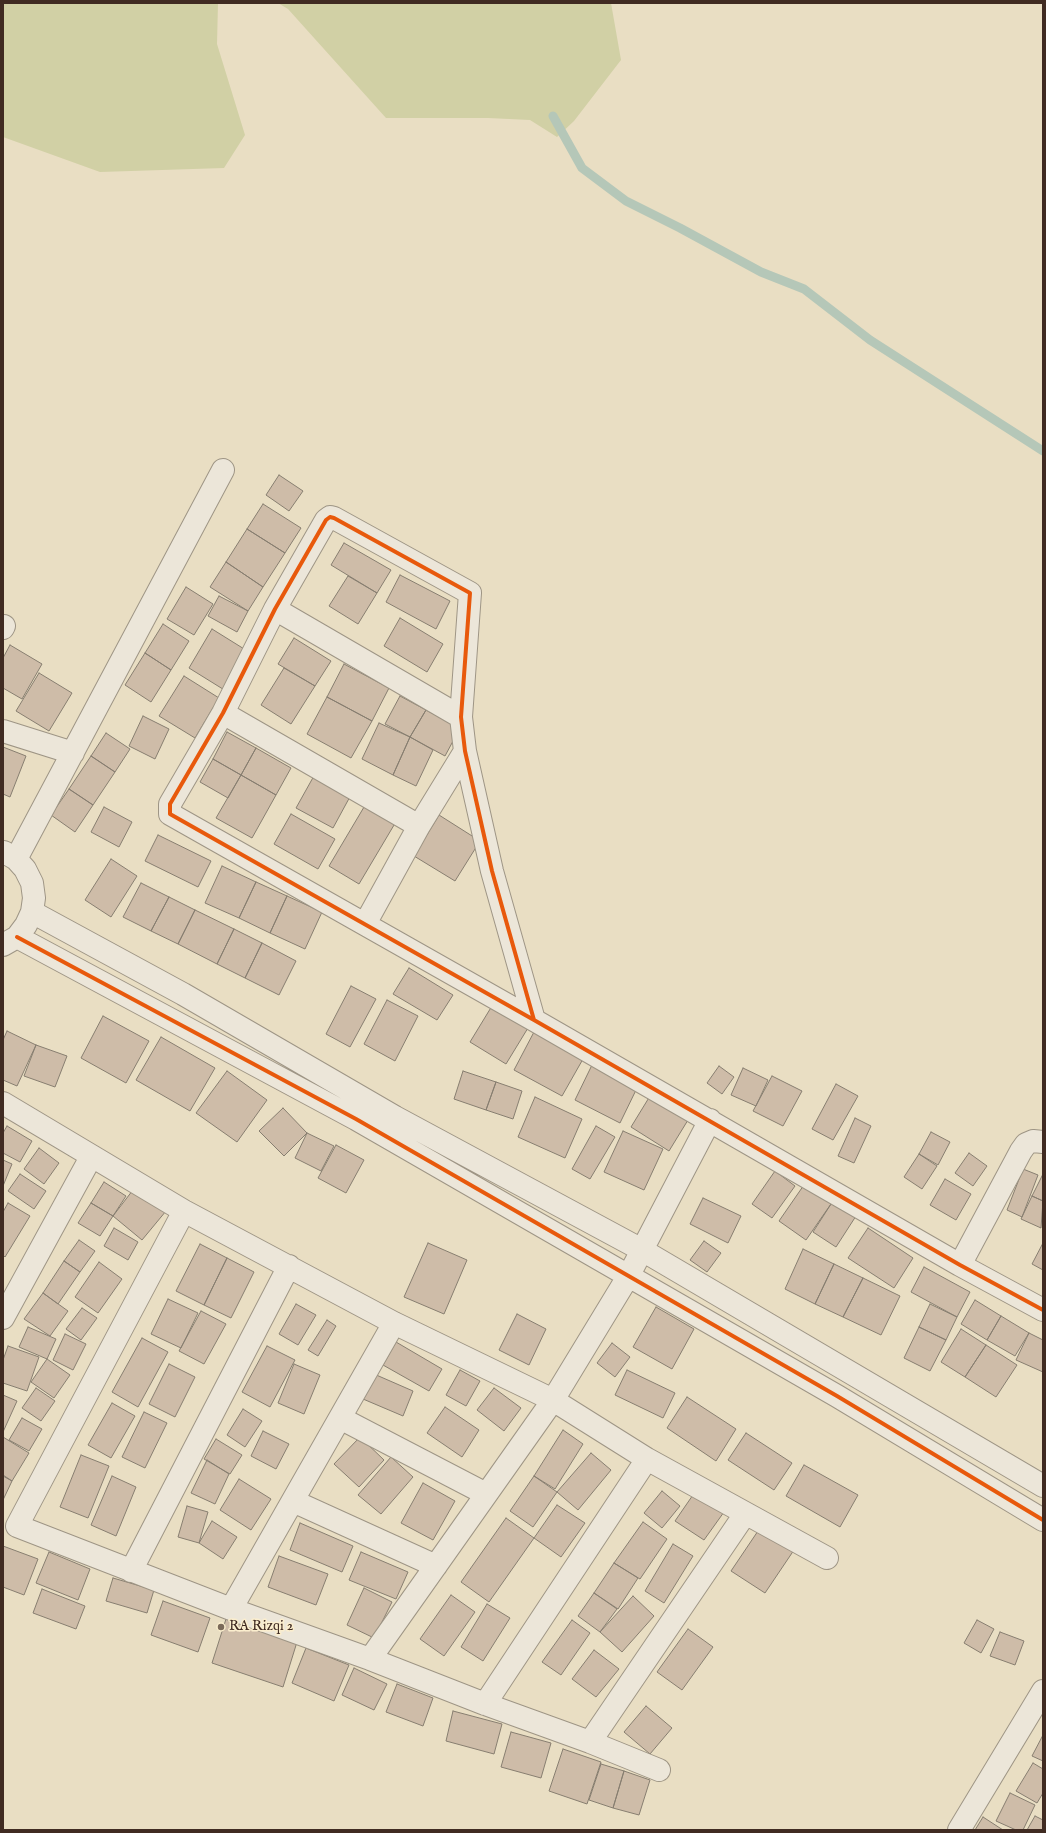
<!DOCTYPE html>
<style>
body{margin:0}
#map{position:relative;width:1046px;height:1833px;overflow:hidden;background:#e9dec3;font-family:"IM FELL English",serif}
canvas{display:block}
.frame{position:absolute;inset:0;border:4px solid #402b22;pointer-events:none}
</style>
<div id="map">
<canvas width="1046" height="1833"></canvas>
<div class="frame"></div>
</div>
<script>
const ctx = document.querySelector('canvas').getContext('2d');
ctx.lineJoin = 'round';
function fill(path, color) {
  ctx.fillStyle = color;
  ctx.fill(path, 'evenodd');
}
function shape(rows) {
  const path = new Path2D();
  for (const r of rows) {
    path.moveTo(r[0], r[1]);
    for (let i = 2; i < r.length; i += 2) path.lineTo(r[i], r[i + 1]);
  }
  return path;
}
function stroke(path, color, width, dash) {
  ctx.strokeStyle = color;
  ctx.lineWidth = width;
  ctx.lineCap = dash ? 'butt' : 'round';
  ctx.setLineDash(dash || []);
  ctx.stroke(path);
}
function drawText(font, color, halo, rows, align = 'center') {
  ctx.font = font + ' "IM FELL English",serif';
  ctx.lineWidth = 3;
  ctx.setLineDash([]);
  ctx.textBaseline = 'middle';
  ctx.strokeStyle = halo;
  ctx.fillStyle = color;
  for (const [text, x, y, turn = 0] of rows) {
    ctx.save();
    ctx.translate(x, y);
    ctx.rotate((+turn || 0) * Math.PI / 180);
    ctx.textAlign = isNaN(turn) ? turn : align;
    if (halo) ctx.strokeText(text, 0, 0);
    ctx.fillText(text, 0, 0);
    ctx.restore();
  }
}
fill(shape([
 [3,3,218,3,217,44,245,135,224,168,100,172,3,137],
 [278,3,611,3,621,60,574,121,557,137,530,120,488,118,386,118,288,9]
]), '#d1d0a5');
stroke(shape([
 [553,116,582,168,626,201,680,228,761,272,804,289,870,340,1043,451]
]), '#b5c7b8', 9);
const building = shape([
 [279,475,303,491,289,511,266,495,279,475],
 [263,504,301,528,285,553,247,529,263,504],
 [247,529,285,553,263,587,226,562,247,529],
 [344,543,391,570,377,593,331,565,344,543],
 [226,562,263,587,248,611,210,587,226,562],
 [400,575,450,601,436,629,386,602,400,575],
 [348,576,377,593,358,624,329,606,348,576],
 [186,587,213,604,194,635,167,619,186,587],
 [219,596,248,611,237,632,208,616,219,596],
 [400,618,443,644,427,672,384,646,400,618],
 [163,624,189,641,171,670,145,653,163,624],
 [212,629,249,652,226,691,189,668,212,629],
 [294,638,331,661,315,686,278,664,294,638],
 [10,645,42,664,22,699,3,688,3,658,10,645],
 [145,653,171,670,151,702,125,685,145,653],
 [344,664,389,688,372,721,327,697,344,664],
 [284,668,315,686,291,724,261,705,284,668],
 [39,673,72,693,49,731,16,711,39,673],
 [184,676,219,698,195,738,159,716,184,676],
 [400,696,426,710,410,737,385,724,400,696],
 [327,697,372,721,351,758,307,734,327,697],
 [426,710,460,728,445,756,410,737,426,710],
 [143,716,169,729,155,759,129,746,143,716],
 [379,723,410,737,393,775,362,759,379,723],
 [227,732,256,748,241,775,213,759,227,732],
 [106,733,130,749,115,772,91,756,106,733],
 [410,737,433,750,416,786,393,775,410,737],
 [3,747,26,756,10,797,3,794,3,747],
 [256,748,291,768,276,795,241,775,256,748],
 [91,756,115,772,93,805,69,789,91,756],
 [213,759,241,775,228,798,200,782,213,759],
 [315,774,352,793,333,828,296,808,315,774],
 [241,775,276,795,252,838,216,818,241,775],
 [69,789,93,805,75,832,51,815,69,789],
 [367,802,397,820,359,884,329,866,367,802],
 [104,807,132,822,119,847,91,832,104,807],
 [291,814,335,839,318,869,274,844,291,814],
 [439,815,480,841,455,881,414,856,439,815],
 [158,835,211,861,198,887,145,861,158,835],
 [111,859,137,876,111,917,85,900,111,859],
 [222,866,256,882,239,918,205,903,222,866],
 [256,882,287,896,270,933,239,918,256,882],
 [141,883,169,897,151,931,123,917,141,883],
 [287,896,322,912,305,949,270,933,287,896],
 [169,897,195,910,178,944,151,931,169,897],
 [195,910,234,929,217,964,178,944,195,910],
 [234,929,262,943,245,978,217,964,234,929],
 [262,943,296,961,279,995,245,978,262,943],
 [409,968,453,995,437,1020,393,994,409,968],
 [351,986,376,999,350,1047,326,1034,351,986],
 [387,1000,418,1016,395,1061,364,1044,387,1000],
 [495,1001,531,1023,506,1064,470,1042,495,1001],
 [103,1016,149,1041,126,1083,81,1058,103,1016],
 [7,1031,36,1045,17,1086,3,1080,3,1040,7,1031],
 [534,1032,583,1059,562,1096,514,1070,534,1032],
 [161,1037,215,1068,190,1111,136,1080,161,1037],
 [36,1045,67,1056,55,1087,24,1076,36,1045],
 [592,1065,637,1088,620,1123,575,1100,592,1065],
 [719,1066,734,1077,722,1094,707,1083,719,1066],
 [743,1068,768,1080,756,1106,731,1095,743,1068],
 [227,1071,267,1100,237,1142,196,1113,227,1071],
 [463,1071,496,1082,486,1110,454,1099,463,1071],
 [772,1076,802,1091,783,1126,753,1111,772,1076],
 [496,1082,522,1091,513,1119,486,1110,496,1082],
 [836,1084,858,1096,833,1140,812,1129,836,1084],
 [650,1096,688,1120,669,1151,631,1127,650,1096],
 [535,1097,582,1119,565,1158,518,1137,535,1097],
 [283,1108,307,1133,284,1156,259,1131,283,1108],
 [855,1118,871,1126,854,1163,838,1156,855,1118],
 [7,1126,32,1141,20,1162,3,1153,3,1133,7,1126],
 [596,1126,615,1137,590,1179,572,1169,596,1126],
 [623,1131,663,1149,644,1190,604,1172,623,1131],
 [931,1132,950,1142,938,1165,919,1154,931,1132],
 [307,1133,334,1146,321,1171,295,1158,307,1133],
 [336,1145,364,1160,346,1193,318,1178,336,1145],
 [39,1148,59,1163,44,1184,24,1169,39,1148],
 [969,1153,987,1166,973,1186,955,1173,969,1153],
 [919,1154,937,1166,922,1189,904,1177,919,1154],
 [3,1160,12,1164,3,1186,3,1160],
 [1023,1169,1038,1175,1022,1217,1007,1210,1023,1169],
 [775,1171,795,1186,772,1218,752,1204,775,1171],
 [20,1174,46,1191,34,1209,8,1191,20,1174],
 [1043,1174,1043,1201,1032,1196,1043,1174],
 [945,1179,971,1194,956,1220,930,1205,945,1179],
 [104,1182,126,1196,113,1216,91,1203,104,1182],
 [806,1182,833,1201,806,1240,779,1221,806,1182],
 [136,1186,166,1211,142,1240,113,1216,136,1186],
 [1032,1196,1043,1201,1041,1228,1021,1219,1032,1196],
 [703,1198,741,1216,728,1243,690,1224,703,1198],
 [833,1201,856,1216,836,1247,813,1232,833,1201],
 [8,1203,30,1216,5,1257,3,1255,3,1212,8,1203],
 [91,1203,113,1216,100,1236,78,1223,91,1203],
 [114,1228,138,1242,128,1260,104,1246,114,1228],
 [868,1228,913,1258,894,1288,848,1258,868,1228],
 [79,1240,95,1251,80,1272,64,1261,79,1240],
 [704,1241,721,1253,707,1272,690,1260,704,1241],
 [428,1243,467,1260,444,1314,404,1297,428,1243],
 [1043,1243,1043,1270,1032,1264,1043,1243],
 [200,1244,227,1258,204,1305,176,1291,200,1244],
 [803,1249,834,1264,815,1304,785,1289,803,1249],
 [227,1258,254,1272,231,1318,204,1305,227,1258],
 [64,1261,80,1272,58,1304,43,1293,64,1261],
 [99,1262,122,1279,98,1313,75,1297,99,1262],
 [834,1264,863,1278,843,1317,815,1304,834,1264],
 [924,1267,970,1292,957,1317,911,1292,924,1267],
 [863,1278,900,1296,881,1335,843,1317,863,1278],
 [43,1293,68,1311,50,1336,24,1319,43,1293],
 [168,1299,198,1313,181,1348,151,1334,168,1299],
 [975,1300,1001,1316,987,1340,961,1324,975,1300],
 [296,1304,316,1315,298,1345,279,1334,296,1304],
 [930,1304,957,1317,946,1340,919,1327,930,1304],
 [656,1307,694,1329,672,1369,633,1347,656,1307],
 [82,1308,97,1318,81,1340,66,1329,82,1308],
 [201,1311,226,1324,204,1364,179,1351,201,1311],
 [517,1314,546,1329,529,1365,499,1350,517,1314],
 [1001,1316,1029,1333,1015,1356,987,1340,1001,1316],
 [327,1320,336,1326,318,1356,308,1350,327,1320],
 [28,1327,56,1339,47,1359,19,1347,28,1327],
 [919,1327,946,1340,930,1371,904,1358,919,1327],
 [961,1329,986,1345,965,1377,941,1362,961,1329],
 [1029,1333,1043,1340,1043,1372,1016,1360,1029,1333],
 [65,1334,86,1344,73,1370,53,1360,65,1334],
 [142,1338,168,1352,138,1407,112,1392,142,1338],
 [396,1342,442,1369,429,1391,383,1365,396,1342],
 [612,1343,630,1357,615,1377,597,1363,612,1343],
 [986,1345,1017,1365,996,1397,965,1377,986,1345],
 [8,1346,39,1357,27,1391,3,1383,3,1360,8,1346],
 [267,1346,295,1360,270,1407,242,1392,267,1346],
 [47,1359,70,1375,54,1398,31,1382,47,1359],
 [169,1364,195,1377,175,1417,149,1404,169,1364],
 [294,1364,320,1375,304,1414,278,1403,294,1364],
 [460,1370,480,1381,466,1406,446,1395,460,1370],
 [627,1370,675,1393,663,1418,615,1395,627,1370],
 [374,1374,413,1391,403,1416,363,1399,374,1374],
 [36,1388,55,1401,41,1421,22,1408,36,1388],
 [494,1388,521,1408,504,1431,477,1410,494,1388],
 [3,1395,17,1401,3,1432,3,1395],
 [687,1397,736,1429,716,1461,667,1428,687,1397],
 [112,1403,135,1416,111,1458,88,1445,112,1403],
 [445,1407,479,1430,462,1457,427,1433,445,1407],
 [243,1409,262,1421,245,1447,227,1435,243,1409],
 [144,1412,167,1423,145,1468,122,1457,144,1412],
 [22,1418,42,1429,29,1451,9,1440,22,1418],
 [563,1430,583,1444,555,1489,534,1476,563,1430],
 [263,1431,289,1444,276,1469,251,1456,263,1431],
 [746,1433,792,1463,774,1490,728,1460,746,1433],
 [3,1437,29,1453,12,1481,3,1475,3,1437],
 [360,1437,384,1460,359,1487,334,1464,360,1437],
 [216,1439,242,1455,230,1474,204,1459,216,1439],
 [591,1453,611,1470,578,1510,557,1492,591,1453],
 [81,1455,109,1466,88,1518,60,1507,81,1455],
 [391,1457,413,1477,381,1514,358,1495,391,1457],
 [207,1460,229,1474,215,1504,191,1493,207,1460],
 [804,1465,858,1495,840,1527,786,1496,804,1465],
 [3,1476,12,1481,3,1500,3,1476],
 [112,1476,136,1487,116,1536,91,1525,112,1476],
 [534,1476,557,1492,533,1527,510,1511,534,1476],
 [239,1479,271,1499,251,1530,220,1510,239,1479],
 [423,1483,455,1501,433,1540,401,1523,423,1483],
 [662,1491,680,1506,662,1528,644,1513,662,1491],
 [695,1492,724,1512,704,1540,675,1521,695,1492],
 [557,1505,585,1523,561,1557,534,1538,557,1505],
 [187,1506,208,1512,199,1543,178,1537,187,1506],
 [506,1518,534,1538,489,1602,461,1582,506,1518],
 [212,1521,237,1537,223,1559,199,1543,212,1521],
 [643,1522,667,1539,640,1579,614,1563,643,1522],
 [300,1523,353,1546,342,1572,290,1550,300,1523],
 [760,1528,794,1550,765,1593,731,1571,760,1528],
 [673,1544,693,1556,664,1603,645,1591,673,1544],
 [3,1546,38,1559,24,1595,3,1587,3,1546],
 [49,1552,90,1569,78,1600,36,1583,49,1552],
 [361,1552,408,1572,396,1599,349,1580,361,1552],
 [279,1556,328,1574,316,1605,268,1587,279,1556],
 [614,1563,638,1578,618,1609,594,1593,614,1563],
 [113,1578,154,1590,147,1613,106,1601,113,1578],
 [364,1588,392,1602,374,1638,347,1625,364,1588],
 [42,1589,85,1606,76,1629,33,1613,42,1589],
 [594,1593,617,1609,600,1632,578,1616,594,1593],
 [451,1595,475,1612,444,1656,420,1639,451,1595],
 [633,1596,654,1616,622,1652,600,1632,633,1596],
 [163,1601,210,1618,198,1652,151,1635,163,1601],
 [487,1604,510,1618,483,1661,461,1647,487,1604],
 [226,1619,297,1642,283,1687,212,1663,226,1619],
 [572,1620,590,1633,561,1675,542,1662,572,1620],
 [977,1620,994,1629,981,1653,964,1643,977,1620],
 [688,1629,713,1647,682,1690,657,1672,688,1629],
 [1000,1632,1024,1641,1015,1665,990,1656,1000,1632],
 [306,1648,349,1665,334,1701,292,1683,306,1648],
 [594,1650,619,1669,596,1697,572,1679,594,1650],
 [354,1668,387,1684,374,1710,342,1695,354,1668],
 [397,1684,433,1698,423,1726,386,1712,397,1684],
 [646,1706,672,1728,650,1754,624,1732,646,1706],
 [453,1711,502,1724,494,1754,446,1741,453,1711],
 [511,1732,551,1743,541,1778,501,1767,511,1732],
 [1043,1735,1043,1761,1032,1756,1043,1735],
 [563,1749,601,1762,587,1804,549,1791,563,1749],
 [1033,1763,1043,1769,1043,1793,1037,1803,1016,1791,1033,1763],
 [601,1764,624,1771,613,1808,589,1800,601,1764],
 [624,1771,650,1780,639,1815,613,1808,624,1771],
 [1010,1793,1035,1805,1023,1830,1016,1830,996,1821,1010,1793],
 [1035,1816,1043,1820,1043,1830,1027,1830,1035,1816],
 [983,1817,1003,1830,975,1830,983,1817]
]);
fill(building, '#cebca8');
stroke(building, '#877e70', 1);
const minor = shape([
 [275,609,461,717],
 [3,628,4,626],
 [223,713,419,826],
 [3,731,73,753],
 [16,859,223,470],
 [32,912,183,994,395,1117,642,1250,1043,1486],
 [365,924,419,826,465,751],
 [17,937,356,1119,837,1396,1043,1520],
 [3,945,17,937,26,925,32,912,34,898,32,883,25,869,16,859,4,852],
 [534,1020,492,871,465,751,461,717,470,593,334,518,330,517,326,520,275,609,223,713,170,804,170,814,534,1020,960,1265,1043,1310],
 [3,1103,184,1211,394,1323,553,1400,647,1459,827,1558],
 [184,1211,17,1526,231,1609,370,1659,485,1704,590,1742,659,1770],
 [960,1265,1021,1151,1026,1144,1033,1141,1043,1142],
 [3,1318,91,1157],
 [340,1418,486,1494],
 [293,1501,436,1566],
 [131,1571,289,1266],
 [231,1609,394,1323],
 [370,1659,553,1400,629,1275,710,1120],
 [485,1704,647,1459],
 [590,1742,745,1514],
 [959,1830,1043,1691]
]);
stroke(minor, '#9e9585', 24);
stroke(minor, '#ece6d9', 22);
stroke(shape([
 [17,937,356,1119,837,1396,1043,1520],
 [534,1020,492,871,465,751,461,717,470,593,334,518,330,517,326,520,275,609,223,713,170,804,170,814,534,1020,960,1265,1043,1310]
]), '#e8590c', 4);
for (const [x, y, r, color] of [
 [221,1627,4,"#7b6a5a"]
]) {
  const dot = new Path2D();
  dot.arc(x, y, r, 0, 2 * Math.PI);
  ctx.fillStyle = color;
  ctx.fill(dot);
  stroke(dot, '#fbeece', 1.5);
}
drawText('14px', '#402b22', '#fbeece', [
 ["RA Rizqi 2",229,1627]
], 'left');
</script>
